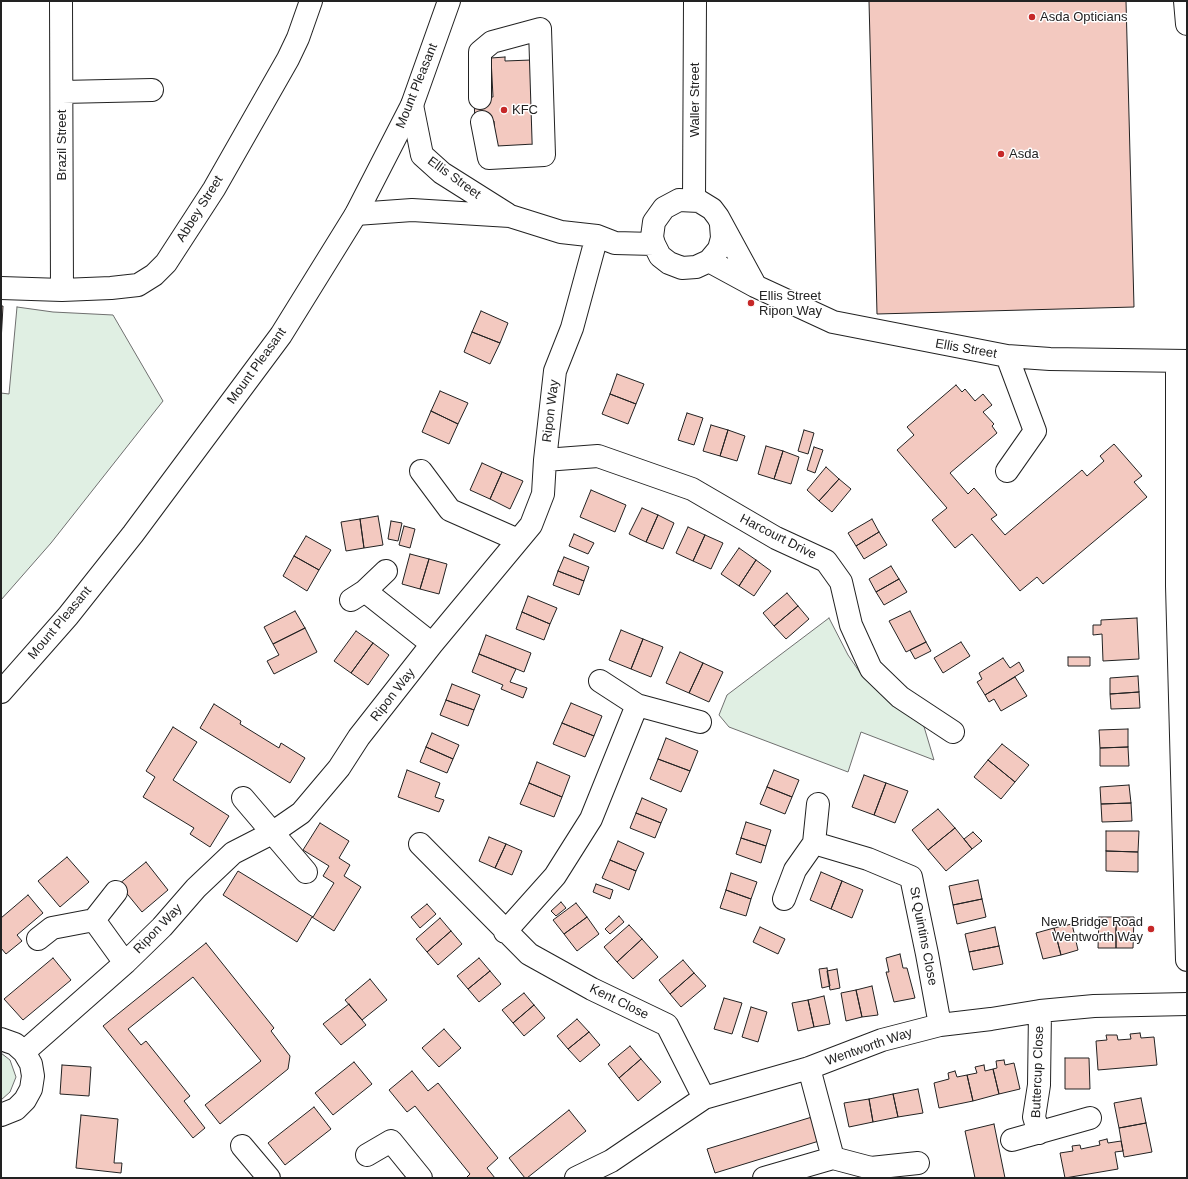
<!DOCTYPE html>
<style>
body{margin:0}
#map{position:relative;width:1188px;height:1179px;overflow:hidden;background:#fff;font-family:Helvetica,sans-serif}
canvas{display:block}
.frame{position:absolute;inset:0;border:2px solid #222;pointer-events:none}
</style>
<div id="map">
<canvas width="1188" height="1179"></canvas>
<div class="frame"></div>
</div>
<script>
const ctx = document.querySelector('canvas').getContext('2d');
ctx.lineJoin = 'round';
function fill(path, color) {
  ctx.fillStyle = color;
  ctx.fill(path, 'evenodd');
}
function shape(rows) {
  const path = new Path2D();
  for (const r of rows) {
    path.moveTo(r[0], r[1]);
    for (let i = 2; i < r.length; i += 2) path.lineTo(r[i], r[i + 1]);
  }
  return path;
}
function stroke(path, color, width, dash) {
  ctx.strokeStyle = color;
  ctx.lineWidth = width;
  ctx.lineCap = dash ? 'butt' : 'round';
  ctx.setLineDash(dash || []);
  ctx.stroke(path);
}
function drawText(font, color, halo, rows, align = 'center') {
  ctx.font = font + ' Helvetica,sans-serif';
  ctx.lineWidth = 3;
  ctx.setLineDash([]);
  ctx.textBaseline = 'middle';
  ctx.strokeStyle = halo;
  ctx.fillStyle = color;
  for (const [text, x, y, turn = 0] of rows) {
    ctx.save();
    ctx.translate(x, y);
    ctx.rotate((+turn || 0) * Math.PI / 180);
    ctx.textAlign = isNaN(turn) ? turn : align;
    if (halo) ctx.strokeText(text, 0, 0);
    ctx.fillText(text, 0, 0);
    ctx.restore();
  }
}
const green = shape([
 [17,307,53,312,113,315,163,401,51,543,1,600,1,393,9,394,17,307],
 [829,618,848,655,861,674,922,720,934,760,861,732,848,772,729,727,719,715,727,695,829,618],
 [1,1053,10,1060,16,1077,10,1092,1,1100,1,1053]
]);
fill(green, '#e0efe3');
stroke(green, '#6f6f6f', 1);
const building = shape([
 [869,1,1126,1,1134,307,877,314,869,1],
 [505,57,505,61,531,60,536,147,496,149,494,121,475,123,474,98,493,97,491,58,505,57],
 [1,306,3,306,1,342,1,306],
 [481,311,508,323,500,343,472,332,481,311],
 [472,332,500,343,490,364,464,352,472,332],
 [617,374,644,384,636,404,610,394,617,374],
 [956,385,962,392,965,389,975,401,983,394,992,405,983,412,994,424,992,426,997,433,950,473,968,494,974,488,997,515,991,519,1005,535,1082,470,1087,476,1104,461,1100,456,1114,444,1142,476,1134,482,1147,497,1043,584,1037,577,1020,591,972,534,955,548,932,520,947,508,897,450,914,435,907,427,956,385],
 [440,391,468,403,458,424,431,411,440,391],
 [610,394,636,404,628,424,602,414,610,394],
 [431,411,458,424,449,444,422,432,431,411],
 [687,413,703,418,694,445,678,440,687,413],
 [711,425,728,430,720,456,703,451,711,425],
 [728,430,745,436,737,461,720,456,728,430],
 [804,430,814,433,808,454,798,451,804,430],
 [766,446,783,451,774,479,758,474,766,446],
 [814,447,823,450,815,473,807,470,814,447],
 [783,451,799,457,791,484,774,479,783,451],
 [482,463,502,472,490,499,470,490,482,463],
 [826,467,839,479,819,501,807,490,826,467],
 [502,472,523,481,510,509,490,499,502,472],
 [839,479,851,489,832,512,819,501,839,479],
 [591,490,626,505,615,532,580,517,591,490],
 [642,508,658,515,646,542,629,534,642,508],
 [658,515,674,523,663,549,646,542,658,515],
 [378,516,383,545,364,548,360,519,378,516],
 [360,519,364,548,346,551,341,522,360,519],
 [872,519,879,532,856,546,848,533,872,519],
 [391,521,402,523,398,541,388,539,391,521],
 [404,526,415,529,410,548,399,545,404,526],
 [688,527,705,535,693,561,676,553,688,527],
 [879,532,887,545,864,559,856,546,879,532],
 [574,534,594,543,588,554,569,546,574,534],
 [705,535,723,543,711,569,693,561,705,535],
 [306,536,331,550,319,570,294,556,306,536],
 [739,548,756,560,739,586,721,574,739,548],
 [410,554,429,559,420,589,402,584,410,554],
 [294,556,319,570,307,591,283,576,294,556],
 [564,557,589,567,584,581,558,571,564,557],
 [429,559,447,564,439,594,420,589,429,559],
 [756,560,771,571,754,596,739,586,756,560],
 [891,566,899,579,876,592,869,579,891,566],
 [558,571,584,581,579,595,553,585,558,571],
 [899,579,907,592,884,605,876,592,899,579],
 [787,593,798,606,774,626,763,613,787,593],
 [528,596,557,608,550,624,522,612,528,596],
 [798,606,809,619,786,639,774,626,798,606],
 [295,611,305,628,273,644,264,627,295,611],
 [910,611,926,642,906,652,889,621,910,611],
 [522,612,550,624,544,640,516,629,522,612],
 [1137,618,1139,659,1103,661,1102,634,1093,635,1093,625,1101,625,1101,620,1137,618],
 [305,628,317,652,274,674,267,661,279,655,273,644,305,628],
 [621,630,643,639,631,669,609,660,621,630],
 [356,631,373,643,351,673,334,661,356,631],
 [486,635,531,653,524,672,479,654,486,635],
 [643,639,663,647,651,677,631,669,643,639],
 [926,642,931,651,915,659,910,650,926,642],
 [961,642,970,656,943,673,934,658,961,642],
 [373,643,389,655,368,685,351,673,373,643],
 [680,652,703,663,689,693,666,683,680,652],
 [479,654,516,669,510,682,527,688,523,698,501,689,503,685,472,672,479,654],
 [1068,657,1090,657,1090,666,1068,666,1068,657],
 [1003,658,1010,668,1019,662,1024,671,985,695,977,682,982,679,979,673,1003,658],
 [703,663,723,672,709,702,689,693,703,663],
 [1138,676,1139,692,1110,694,1110,678,1138,676],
 [1015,677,1027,696,1001,711,994,699,989,702,985,695,1015,677],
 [452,684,480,695,474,710,446,700,452,684],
 [1139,692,1140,708,1111,709,1110,694,1139,692],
 [446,700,474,710,468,726,440,715,446,700],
 [571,703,602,716,594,736,562,723,571,703],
 [214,704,241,721,240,724,279,748,281,743,305,758,290,783,200,728,214,704],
 [562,723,594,736,585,757,553,744,562,723],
 [173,727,197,742,173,780,229,816,210,847,190,834,194,828,143,797,155,777,146,771,173,727],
 [1128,729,1128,747,1100,748,1099,730,1128,729],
 [432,733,459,745,453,759,426,747,432,733],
 [666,738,698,751,690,771,658,759,666,738],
 [1002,744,1029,765,1015,782,988,760,1002,744],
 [426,747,453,759,447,773,420,762,426,747],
 [1128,747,1129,766,1100,766,1100,748,1128,747],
 [658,759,690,771,681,792,650,779,658,759],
 [988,760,1015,782,1001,799,974,777,988,760],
 [537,762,570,776,562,797,529,783,537,762],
 [407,770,440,783,435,797,444,800,439,812,398,797,407,770],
 [774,770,799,780,792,797,767,787,774,770],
 [864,775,886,783,874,815,852,807,864,775],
 [529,783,562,797,554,817,520,804,529,783],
 [886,783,908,791,895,823,874,815,886,783],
 [1129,785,1131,803,1101,804,1100,787,1129,785],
 [767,787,792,797,785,814,760,804,767,787],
 [642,798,667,809,661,823,636,813,642,798],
 [1131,803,1132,821,1102,822,1101,804,1131,803],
 [938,809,955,828,928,850,912,830,938,809],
 [636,813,661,823,655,838,630,828,636,813],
 [746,822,771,830,766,846,741,838,746,822],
 [320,823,349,841,339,858,350,865,344,876,361,887,334,931,312,917,297,942,223,895,238,871,313,917,334,883,323,876,329,866,303,850,320,823],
 [955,828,972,849,946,871,928,850,955,828],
 [1106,831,1139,831,1138,852,1106,851,1106,831],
 [973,832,982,841,972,849,964,839,973,832],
 [489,837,506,844,495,868,479,861,489,837],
 [741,838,766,846,761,863,736,854,741,838],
 [618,841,644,853,636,871,610,860,618,841],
 [506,844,522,851,512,875,495,868,506,844],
 [1106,851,1138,852,1138,872,1106,871,1106,851],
 [67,857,89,882,60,907,38,881,67,857],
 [610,860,636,871,629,890,602,878,610,860],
 [146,862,168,890,142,912,119,884,146,862],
 [821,872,842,881,831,909,810,900,821,872],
 [731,873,757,882,751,899,726,890,731,873],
 [978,880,982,899,953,905,949,886,978,880],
 [842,881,863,890,852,918,831,909,842,881],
 [596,884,613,890,610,899,593,892,596,884],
 [726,890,751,899,746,916,720,908,726,890],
 [28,895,43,913,17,935,22,941,6,954,1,948,1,918,28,895],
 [982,899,986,917,957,924,953,905,982,899],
 [561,902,566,908,556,916,551,911,561,902],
 [576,903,587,917,564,934,553,920,576,903],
 [427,904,436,914,420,928,411,917,427,904],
 [619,916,624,922,610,934,605,929,619,916],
 [587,917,599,934,577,951,564,934,587,917],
 [1099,917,1116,917,1116,948,1098,948,1099,917],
 [1116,917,1134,917,1133,948,1116,948,1116,917],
 [440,918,451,931,427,952,416,939,440,918],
 [1072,924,1078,950,1061,955,1054,928,1072,924],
 [629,925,642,939,617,962,604,947,629,925],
 [760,927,785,939,778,954,753,942,760,927],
 [995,927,999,946,969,952,965,934,995,927],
 [1054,928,1061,955,1043,959,1036,933,1054,928],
 [451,931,462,944,438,965,427,952,451,931],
 [642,939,658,957,633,979,617,962,642,939],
 [206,943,274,1028,271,1031,290,1056,288,1069,220,1124,205,1105,261,1061,193,977,128,1029,141,1045,146,1041,190,1096,184,1101,205,1128,193,1138,103,1026,206,943],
 [999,946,1003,964,973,970,969,952,999,946],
 [900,954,903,968,907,968,915,998,894,1002,886,972,889,972,886,958,900,954],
 [53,958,71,980,23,1020,4,999,53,958],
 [479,958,490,971,468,989,457,976,479,958],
 [683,960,694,973,670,994,659,980,683,960],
 [827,968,830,986,822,988,819,969,827,968],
 [837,969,840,988,830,990,827,971,837,969],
 [490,971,501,984,479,1002,468,989,490,971],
 [694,973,706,986,681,1007,670,994,694,973],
 [370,979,387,1000,362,1020,345,1000,370,979],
 [872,986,878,1015,862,1017,856,990,872,986],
 [856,990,862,1017,846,1021,841,993,856,990],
 [524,993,534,1005,513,1023,502,1010,524,993],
 [824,996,830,1024,814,1027,808,1000,824,996],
 [724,998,742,1003,732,1034,714,1029,724,998],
 [808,1000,814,1027,798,1031,792,1003,808,1000],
 [349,1004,366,1025,341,1045,323,1024,349,1004],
 [534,1005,545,1018,524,1036,513,1023,534,1005],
 [751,1007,767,1012,758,1042,742,1037,751,1007],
 [577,1019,589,1032,568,1049,557,1036,577,1019],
 [444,1029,461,1048,439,1067,422,1048,444,1029],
 [589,1032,600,1045,580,1062,568,1049,589,1032],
 [1140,1033,1141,1038,1154,1037,1157,1065,1098,1070,1096,1041,1107,1040,1106,1035,1117,1035,1118,1040,1131,1039,1130,1034,1140,1033],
 [630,1046,641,1059,619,1078,608,1064,630,1046],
 [1065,1058,1089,1058,1090,1089,1065,1089,1065,1058],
 [641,1059,661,1082,638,1101,619,1078,641,1059],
 [1004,1060,1005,1065,1014,1063,1020,1089,999,1094,993,1069,997,1068,996,1061,1004,1060],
 [354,1062,372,1084,333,1115,315,1093,354,1062],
 [62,1065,91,1067,89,1096,60,1094,62,1065],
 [984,1065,985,1071,993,1069,999,1094,973,1101,967,1075,977,1073,975,1067,984,1065],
 [412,1071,428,1091,438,1083,498,1158,487,1168,495,1178,466,1178,470,1174,415,1106,407,1112,389,1090,412,1071],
 [955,1071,957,1077,967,1075,973,1101,939,1108,934,1083,949,1079,948,1073,955,1071],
 [918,1089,923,1113,898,1117,893,1094,918,1089],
 [893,1094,898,1117,873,1122,869,1099,893,1094],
 [1141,1098,1146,1123,1119,1128,1114,1103,1141,1098],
 [869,1099,873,1122,849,1127,844,1103,869,1099],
 [314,1107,331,1129,285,1165,268,1143,314,1107],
 [569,1110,586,1131,527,1178,525,1178,509,1158,569,1110],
 [81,1115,118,1119,114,1163,122,1163,121,1173,76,1168,81,1115],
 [812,1117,819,1141,715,1173,707,1149,812,1117],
 [1146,1123,1152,1152,1124,1157,1119,1128,1146,1123],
 [994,1124,1005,1178,975,1178,965,1131,994,1124],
 [1107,1139,1108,1143,1121,1141,1123,1151,1115,1152,1118,1169,1065,1178,1060,1153,1073,1151,1072,1146,1080,1145,1081,1149,1100,1145,1099,1141,1107,1139]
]);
fill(building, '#f3c9c0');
stroke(building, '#222', 1);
const minor = shape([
 [61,1,62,290],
 [1185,1,1187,24],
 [62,92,152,90],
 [480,98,480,52,492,42,540,29,544,155,489,158,482,122],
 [412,105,422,155,442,173,507,214],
 [694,200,695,1],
 [356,214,412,210,510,216,561,232,597,236,615,243,654,244],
 [721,225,722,238,719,249,709,261,696,267,682,268,669,263,660,256,654,244,652,237,654,222,664,208,679,200,699,201,712,209,718,217,755,285],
 [709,261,755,286,833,322,1007,356,1050,359,1187,361],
 [1,288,62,290,111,288,138,285,154,275,166,263,214,189,288,59,298,38,311,1],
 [1007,356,1035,431,1007,471],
 [1177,361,1177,586,1187,960],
 [545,460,598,456,692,489,776,538,826,561,841,582,851,625,871,669,900,697,953,732],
 [421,471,450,510,518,540],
 [365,591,432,644],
 [351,600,365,591,386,571],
 [600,681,637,705,700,722],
 [243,798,306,872],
 [814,843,868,859,911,877,927,954,940,1025],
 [420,844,529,954,592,989,667,1025,704,1098],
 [784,899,795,870,814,843,818,804],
 [94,920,125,963],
 [505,932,555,876,591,819,637,705],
 [38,939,52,928,94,920,116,892],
 [1,1039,15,1044,24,1052,31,1064,33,1076,31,1089,25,1100,16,1109,1,1115],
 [24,1052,125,963,162,927,196,888,233,853,272,833,301,813,339,768,359,737,432,644,531,525,543,494,545,460,555,371,572,328,597,236],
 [1039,1133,1034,1117,1039,1085,1040,1011],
 [1012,1140,1090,1118],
 [242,1146,269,1178],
 [367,1155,391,1141,421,1178],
 [833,1158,871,1168,918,1163],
 [576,1178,611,1161,704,1098,809,1068,882,1040,940,1025,991,1019,1040,1011,1094,1006,1187,1004],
 [764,1178,833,1158,809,1068]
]);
const highway = shape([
 [1,692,68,616,133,534,281,335,356,214,412,105,449,1]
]);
stroke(minor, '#222', 24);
stroke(highway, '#222', 24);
stroke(minor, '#fff', 22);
stroke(highway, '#fff', 22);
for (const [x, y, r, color] of [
 [1032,17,4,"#c62828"],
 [504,110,4,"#c62828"],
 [1001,154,4,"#c62828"],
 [751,303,4,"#c62828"],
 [1151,929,4,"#c62828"]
]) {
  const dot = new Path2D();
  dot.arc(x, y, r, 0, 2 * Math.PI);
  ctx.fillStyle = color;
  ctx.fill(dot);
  stroke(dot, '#fff', 1.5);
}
drawText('13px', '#222', '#fff', [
 ["Asda Opticians",1040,17],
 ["KFC",512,110],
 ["Asda",1009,154],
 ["Ellis Street",759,296],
 ["Ripon Way",759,311],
 ["New Bridge Road",1143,922,"right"],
 ["Wentworth Way",1143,937,"right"]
], 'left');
drawText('13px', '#222', '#fff', [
 ["Mount Pleasant",417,86,-68],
 ["Waller Street",695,100,-90],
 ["Brazil Street",62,145,-90],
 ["Ellis Street",454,178,36],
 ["Abbey Street",200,209,-58],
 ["Ellis Street",966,349,10],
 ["Mount Pleasant",257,366,-54],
 ["Ripon Way",551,411,-83],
 ["Harcourt Drive",778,537,27],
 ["Mount Pleasant",60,623,-50],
 ["Ripon Way",393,695,-52],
 ["Ripon Way",158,929,-46],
 ["St Quintins Close",923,936,79],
 ["Kent Close",619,1002,26],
 ["Wentworth Way",869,1047,-19],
 ["Buttercup Close",1038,1072,-88]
]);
</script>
